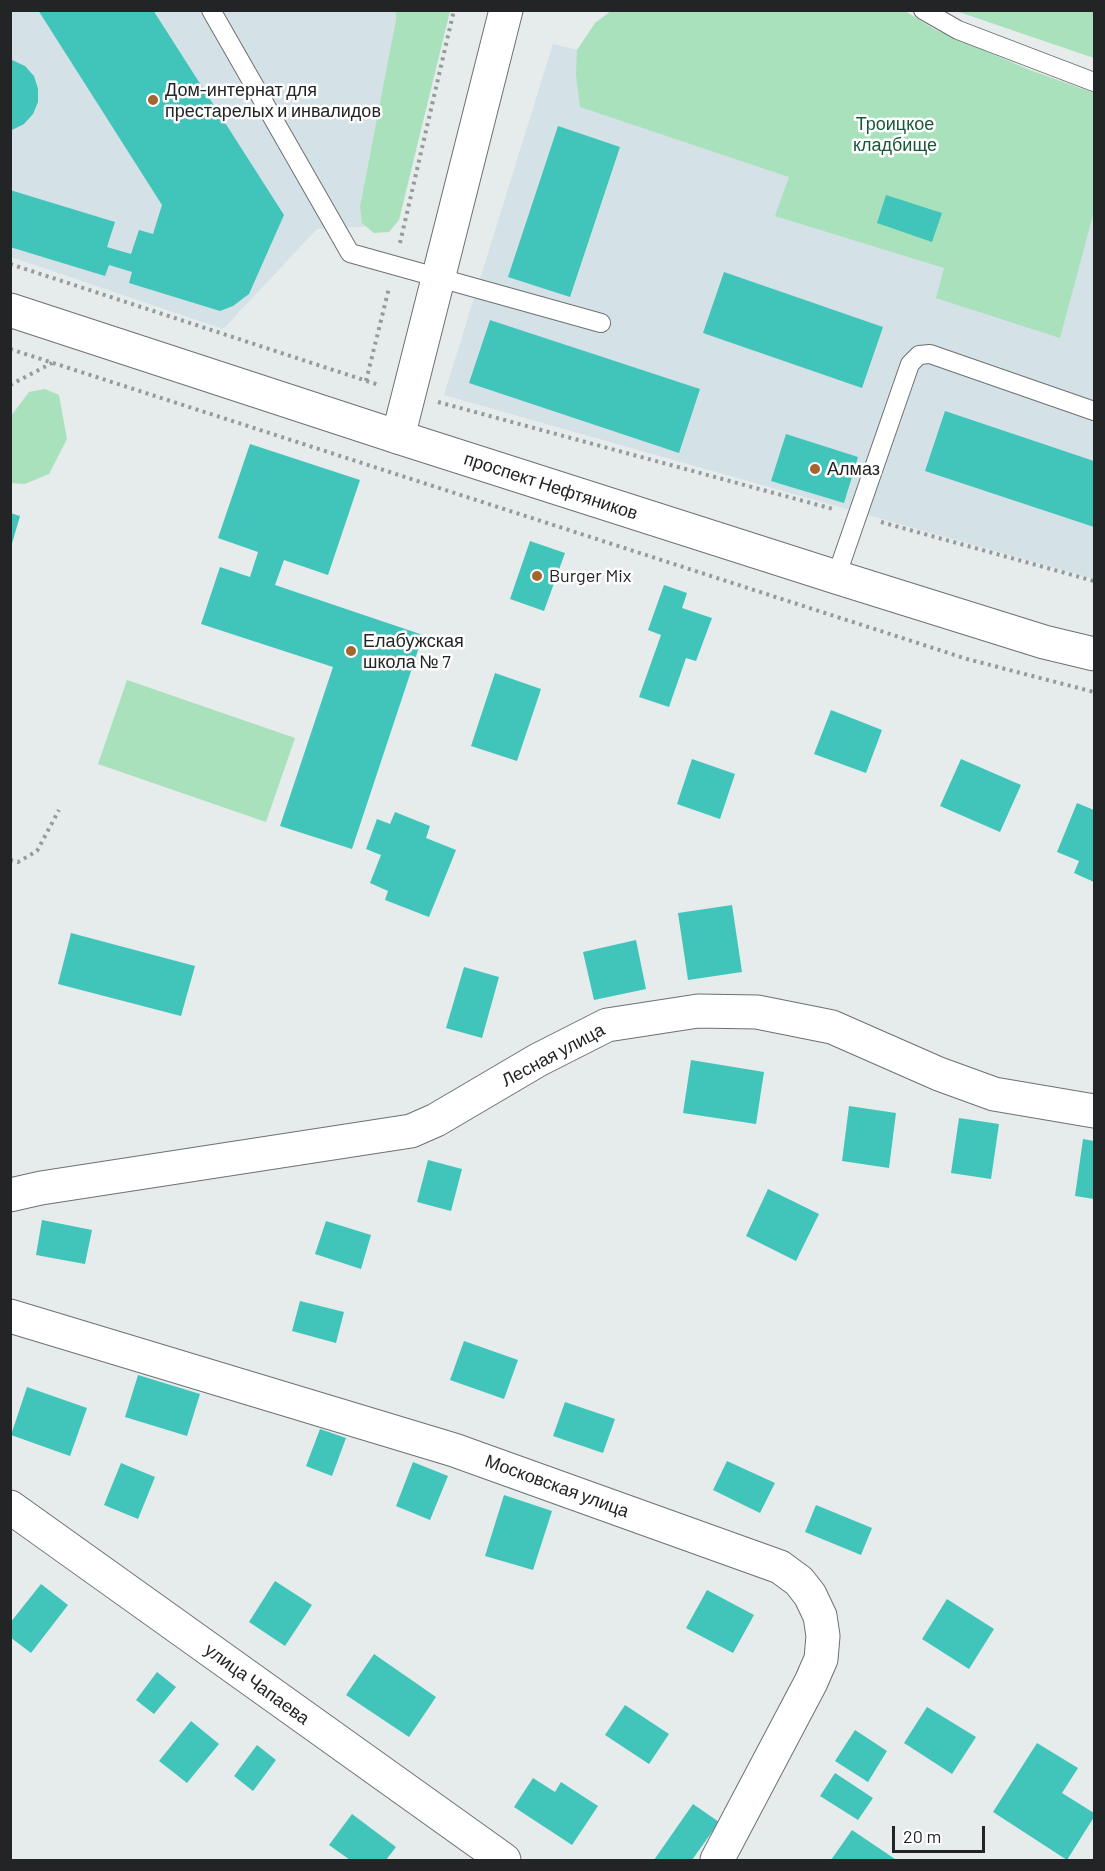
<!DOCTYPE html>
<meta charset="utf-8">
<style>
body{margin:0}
#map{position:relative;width:1105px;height:1871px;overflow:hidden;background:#e6ebec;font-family:Barlow,sans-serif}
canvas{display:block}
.frame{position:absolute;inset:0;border:12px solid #232425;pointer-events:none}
.scale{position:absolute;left:892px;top:1826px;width:93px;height:27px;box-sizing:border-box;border:3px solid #232425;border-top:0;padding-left:8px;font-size:18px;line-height:21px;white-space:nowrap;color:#232425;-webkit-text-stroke:4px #fff;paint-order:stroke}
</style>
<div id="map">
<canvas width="1105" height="1871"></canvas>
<div class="frame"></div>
<div class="scale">20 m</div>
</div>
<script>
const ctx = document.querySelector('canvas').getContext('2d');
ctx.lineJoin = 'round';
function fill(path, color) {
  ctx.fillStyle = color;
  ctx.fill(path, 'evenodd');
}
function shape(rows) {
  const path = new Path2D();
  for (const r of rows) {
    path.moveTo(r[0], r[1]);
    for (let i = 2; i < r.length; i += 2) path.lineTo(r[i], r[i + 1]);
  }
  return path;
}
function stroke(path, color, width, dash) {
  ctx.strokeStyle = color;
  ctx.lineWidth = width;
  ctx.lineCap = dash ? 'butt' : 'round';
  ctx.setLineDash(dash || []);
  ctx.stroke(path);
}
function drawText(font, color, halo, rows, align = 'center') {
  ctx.font = font + ' Barlow,sans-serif';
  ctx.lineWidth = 5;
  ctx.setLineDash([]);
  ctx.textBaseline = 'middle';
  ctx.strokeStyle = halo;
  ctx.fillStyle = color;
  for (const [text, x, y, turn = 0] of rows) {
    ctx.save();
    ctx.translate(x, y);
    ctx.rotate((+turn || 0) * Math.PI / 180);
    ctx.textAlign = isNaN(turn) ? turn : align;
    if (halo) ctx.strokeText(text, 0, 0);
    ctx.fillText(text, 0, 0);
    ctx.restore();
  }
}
fill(shape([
 [11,11,410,11,378,226,317,229,223,329,11,257],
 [553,44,1094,176,1094,579,444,395]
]), '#d4e1e6');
fill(shape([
 [396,11,450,11,399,220,389,232,374,233,362,223,360,207,396,20],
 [611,11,905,11,934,29,1030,70,1094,93,1094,211,1060,338,936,298,944,268,775,216,789,177,580,107,576,75,577,50,595,23],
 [956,11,1094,11,1094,58],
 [45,389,59,395,67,439,49,474,25,484,11,483,11,416,29,392],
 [127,680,295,738,266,822,98,764]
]), '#a8e1bb');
fill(shape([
 [38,10,153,10,284,215,249,294,233,306,220,311,129,283,132,272,109,265,105,276,10,247,10,190,115,222,107,247,131,254,139,230,153,234,162,205],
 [10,59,25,66,34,76,38,89,38,102,33,114,24,124,10,131],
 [558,126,620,147,570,297,508,277],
 [886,195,942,213,932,242,877,223],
 [724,272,883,327,862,388,703,333],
 [490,320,700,389,679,453,469,383],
 [945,411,1094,461,1094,527,925,471],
 [786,434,858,457,844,503,771,481],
 [250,444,360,480,328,575,284,560,275,585,423,635,352,849,280,826,333,667,201,624,220,567,250,577,258,552,218,538],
 [10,513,20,516,11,547,10,547],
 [530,541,565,553,544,611,510,599],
 [664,585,687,593,682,608,712,618,696,661,686,658,669,707,639,697,661,635,648,630],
 [495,673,541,689,517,761,471,746],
 [831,710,882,730,866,773,814,754],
 [692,759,735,774,720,819,677,804],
 [961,759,1021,785,1000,832,940,806],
 [1077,803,1094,810,1094,882,1074,873,1079,861,1057,852],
 [395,812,430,826,426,838,456,850,429,917,385,900,388,891,370,883,381,855,366,849,377,819,390,824],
 [732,905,742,972,688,980,678,913],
 [71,933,195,966,181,1016,58,984],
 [636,940,646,989,594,1000,583,952],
 [464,967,499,977,482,1038,446,1028],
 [691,1060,764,1072,756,1124,683,1113],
 [849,1106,896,1113,889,1168,842,1161],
 [959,1118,999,1124,991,1179,951,1173],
 [1083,1139,1094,1141,1094,1199,1075,1196],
 [428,1160,462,1169,451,1211,417,1202],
 [768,1189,819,1214,796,1261,746,1236],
 [42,1220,92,1230,85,1264,36,1255],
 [326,1221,371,1235,361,1269,315,1254],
 [300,1301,344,1312,336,1343,292,1331],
 [464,1341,518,1360,504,1399,450,1380],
 [138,1375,200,1394,187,1436,125,1417],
 [27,1387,87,1408,70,1456,11,1435],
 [565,1402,615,1419,603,1453,553,1436],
 [320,1429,346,1438,332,1476,306,1466],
 [727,1461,775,1483,760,1513,713,1490],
 [413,1462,448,1476,430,1520,396,1506],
 [121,1463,155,1477,138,1519,104,1505],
 [504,1495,552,1511,533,1570,485,1556],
 [816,1505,872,1528,861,1555,805,1532],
 [275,1581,312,1605,285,1646,249,1622],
 [41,1584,68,1605,31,1653,10,1637,10,1623],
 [707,1590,754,1615,733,1653,686,1628],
 [947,1599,994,1629,969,1669,922,1639],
 [374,1654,436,1697,409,1737,346,1695],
 [157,1672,176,1687,154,1714,136,1700],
 [625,1705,669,1734,649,1764,605,1735],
 [927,1707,976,1737,952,1774,904,1743],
 [191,1721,219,1744,187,1783,159,1761],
 [855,1730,887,1751,868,1782,835,1761],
 [1037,1743,1078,1768,1062,1793,1094,1813,1094,1817,1067,1860,993,1812],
 [257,1745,276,1760,253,1791,234,1776],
 [835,1773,873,1798,858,1820,820,1796],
 [533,1778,555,1792,561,1782,598,1806,572,1845,514,1807],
 [693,1804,719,1822,692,1860,654,1860],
 [352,1814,396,1847,386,1860,350,1860,329,1845],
 [852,1830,895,1859,894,1860,831,1860]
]), '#41c5bb');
const service = shape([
 [211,10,350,253,601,323],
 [923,10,958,30,1094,82],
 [836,577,910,364,919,355,930,354,1094,411]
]);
const minor = shape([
 [398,437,506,10],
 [10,1195,41,1188,411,1131,436,1120,538,1060,607,1025,698,1011,757,1012,832,1027,939,1074,994,1094,1094,1111],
 [10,1316,454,1450,780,1567,799,1581,810,1595,820,1616,823,1636,821,1659,811,1682,717,1860]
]);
const tertiary = shape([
 [10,1507,504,1860]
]);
const secondary = shape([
 [10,310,398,437,836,577,1044,642,1094,654]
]);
stroke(service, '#6d7172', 20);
stroke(minor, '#6d7172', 35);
stroke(tertiary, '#6d7172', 35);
stroke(secondary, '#6d7172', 35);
stroke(shape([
 [400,243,454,10],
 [10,264,379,385],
 [10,349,967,659,1094,692],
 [366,381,389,288],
 [10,385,52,363],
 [438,402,833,509],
 [881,522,1094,581],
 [10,860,18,862,37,851,59,810]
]), '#979a9b', 4, [3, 4.5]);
stroke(service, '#fff', 18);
stroke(minor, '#fff', 33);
stroke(tertiary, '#fff', 33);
stroke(secondary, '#fff', 33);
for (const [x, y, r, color] of [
 [153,100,6,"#a5652f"],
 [815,469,6,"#a5652f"],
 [537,576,6,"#a5652f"],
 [351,651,6,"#a5652f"]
]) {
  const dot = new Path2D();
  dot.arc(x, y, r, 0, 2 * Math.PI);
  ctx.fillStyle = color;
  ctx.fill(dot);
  stroke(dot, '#fff', 2);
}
drawText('18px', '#232425', '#fff', [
 ["Дом-интернат для",165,90],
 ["престарелых и инвалидов",165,111],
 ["Алмаз",827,469],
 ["Burger Mix",549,576],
 ["Елабужская",363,641],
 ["школа № 7",363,662]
], 'left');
drawText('18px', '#195836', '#fff', [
 ["Троицкое",895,124],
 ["кладбище",895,145]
]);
drawText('18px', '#232425', '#fff', [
 ["проспект Нефтяников",551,486,18],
 ["Лесная улица",553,1055,-28],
 ["Московская улица",557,1486,20],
 ["улица Чапаева",257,1684,36]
]);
</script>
